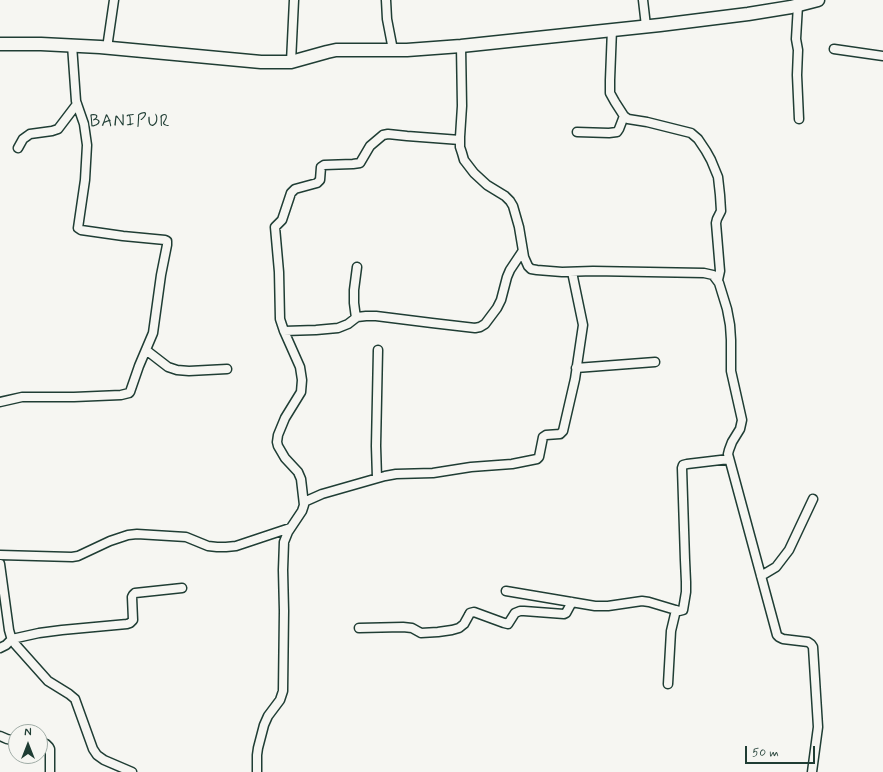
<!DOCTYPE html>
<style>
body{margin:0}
#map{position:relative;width:883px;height:772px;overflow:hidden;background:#f6f6f2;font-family:Mynerve,sans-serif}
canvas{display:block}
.north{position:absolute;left:8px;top:724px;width:40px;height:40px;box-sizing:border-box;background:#f6f6f2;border:1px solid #a0aca6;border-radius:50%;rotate:0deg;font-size:11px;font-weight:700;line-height:16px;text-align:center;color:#1f3d34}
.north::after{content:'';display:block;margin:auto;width:14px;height:18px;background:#1f3d34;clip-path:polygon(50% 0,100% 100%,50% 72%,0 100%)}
.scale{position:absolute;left:745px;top:746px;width:70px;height:18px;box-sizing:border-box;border:2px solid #1f3d34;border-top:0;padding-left:5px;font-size:12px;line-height:14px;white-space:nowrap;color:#1f3d34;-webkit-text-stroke:3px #f6f6f2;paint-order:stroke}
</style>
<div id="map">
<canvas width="883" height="772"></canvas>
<div class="north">N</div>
<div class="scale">50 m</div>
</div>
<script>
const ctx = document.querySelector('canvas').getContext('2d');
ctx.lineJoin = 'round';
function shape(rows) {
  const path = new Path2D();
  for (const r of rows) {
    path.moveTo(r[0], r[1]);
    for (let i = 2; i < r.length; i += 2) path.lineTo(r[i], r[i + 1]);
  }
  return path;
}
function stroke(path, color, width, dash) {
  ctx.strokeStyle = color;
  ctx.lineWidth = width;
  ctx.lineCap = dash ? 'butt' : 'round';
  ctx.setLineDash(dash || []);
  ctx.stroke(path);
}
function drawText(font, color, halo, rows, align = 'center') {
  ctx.font = font + ' Mynerve,sans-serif';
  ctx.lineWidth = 3;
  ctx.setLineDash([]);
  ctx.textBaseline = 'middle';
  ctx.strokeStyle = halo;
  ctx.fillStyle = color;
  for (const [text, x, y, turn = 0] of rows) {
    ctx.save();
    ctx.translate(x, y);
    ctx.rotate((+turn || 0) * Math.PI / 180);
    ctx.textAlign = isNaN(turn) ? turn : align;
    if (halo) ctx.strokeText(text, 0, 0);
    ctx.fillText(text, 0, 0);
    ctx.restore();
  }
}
const street = shape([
 [386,0,387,19,393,50],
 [643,0,646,26],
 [798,5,796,39,798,50,797,75,799,119],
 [612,29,610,80,610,93,615,102,624,116,628,119,647,122,691,133,698,139,706,151,711,160,718,177,720,195,721,211,717,219,716,223,720,271,718,280],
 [461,46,462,106,460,137,460,147,462,153,464,160,474,173,487,185,505,196,510,201,513,206,519,227,524,257,528,266,531,269,537,270,562,272,593,271,704,273,713,275,719,283,727,309,730,325,731,340,731,371,742,420,740,429,732,442,729,450,728,454,731,465,777,635,779,637,783,639,808,642,811,644,813,647,818,727,812,772],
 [107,48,114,0],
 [834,49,883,56],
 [291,62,294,0],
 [577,132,609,133,617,132,619,129,624,116],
 [18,148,23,139,30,134,52,131,58,129,77,104],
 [356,318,354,303,354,290,357,267],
 [284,331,316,330,338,328,348,324,357,317,366,316,376,316,432,323,475,328,480,327,485,324,497,308,501,300,507,277,510,270,522,252],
 [146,350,168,367,177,370,189,371,227,369],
 [576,368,655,362],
 [0,402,22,397,74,397,121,395,129,393,130,392,139,366,153,333,161,275,167,245,167,241,165,240,123,236,81,230,78,228,85,180,87,145,84,124,76,101,72,45],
 [377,478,376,446,378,350],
 [304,502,322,494,385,476,396,474,433,473,471,467,512,464,537,459,539,457,543,437,546,435,560,434,563,431,575,379,583,325,572,272],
 [0,555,72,557,78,556,110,541,128,535,137,534,186,537,208,546,217,547,226,547,236,546,290,528],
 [0,564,9,630,11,637,15,644,48,681,69,694,75,699,93,749,97,755,104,760,132,772],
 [761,576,776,567,789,550,813,499],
 [506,591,595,606,608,606,642,601,649,602,679,611,683,610,686,592,686,582,685,560,682,468,683,465,687,464,729,459],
 [359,628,403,627,412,628,421,633,438,632,452,630,459,628,464,624,469,615,470,613,474,612,504,623,508,624,515,613,520,611,524,611,564,614,566,613,572,602],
 [0,648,6,645,12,639,39,633,62,630,127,624,130,623,133,620,132,597,133,595,135,593,182,588],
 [668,684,671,631,676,610],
 [0,736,7,739,16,741],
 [40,742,46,744,49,747,50,749,50,772],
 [257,772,257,755,258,748,264,725,268,716,280,700,283,691,284,611,283,570,284,542,288,532,302,511,304,505,301,479,298,472,285,458,278,446,277,442,278,435,285,418,301,392,302,380,300,367,284,331,280,319,279,272,275,227,282,220,291,193,295,189,317,183,320,180,321,167,324,165,353,164,360,163,370,146,383,135,388,134,407,136,460,140]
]);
const secondary = shape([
 [0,44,41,44,100,47,261,62,291,62,327,52,336,50,407,50,461,46,660,25,748,14,791,7,818,0]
]);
stroke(street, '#1f3d34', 11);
stroke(secondary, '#1f3d34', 15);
stroke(street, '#f6f6f2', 8);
stroke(secondary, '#f6f6f2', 12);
ctx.letterSpacing = '1px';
drawText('17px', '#1f3d34', '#f6f6f2', [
 ["BANIPUR",130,122]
]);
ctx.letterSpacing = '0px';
</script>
